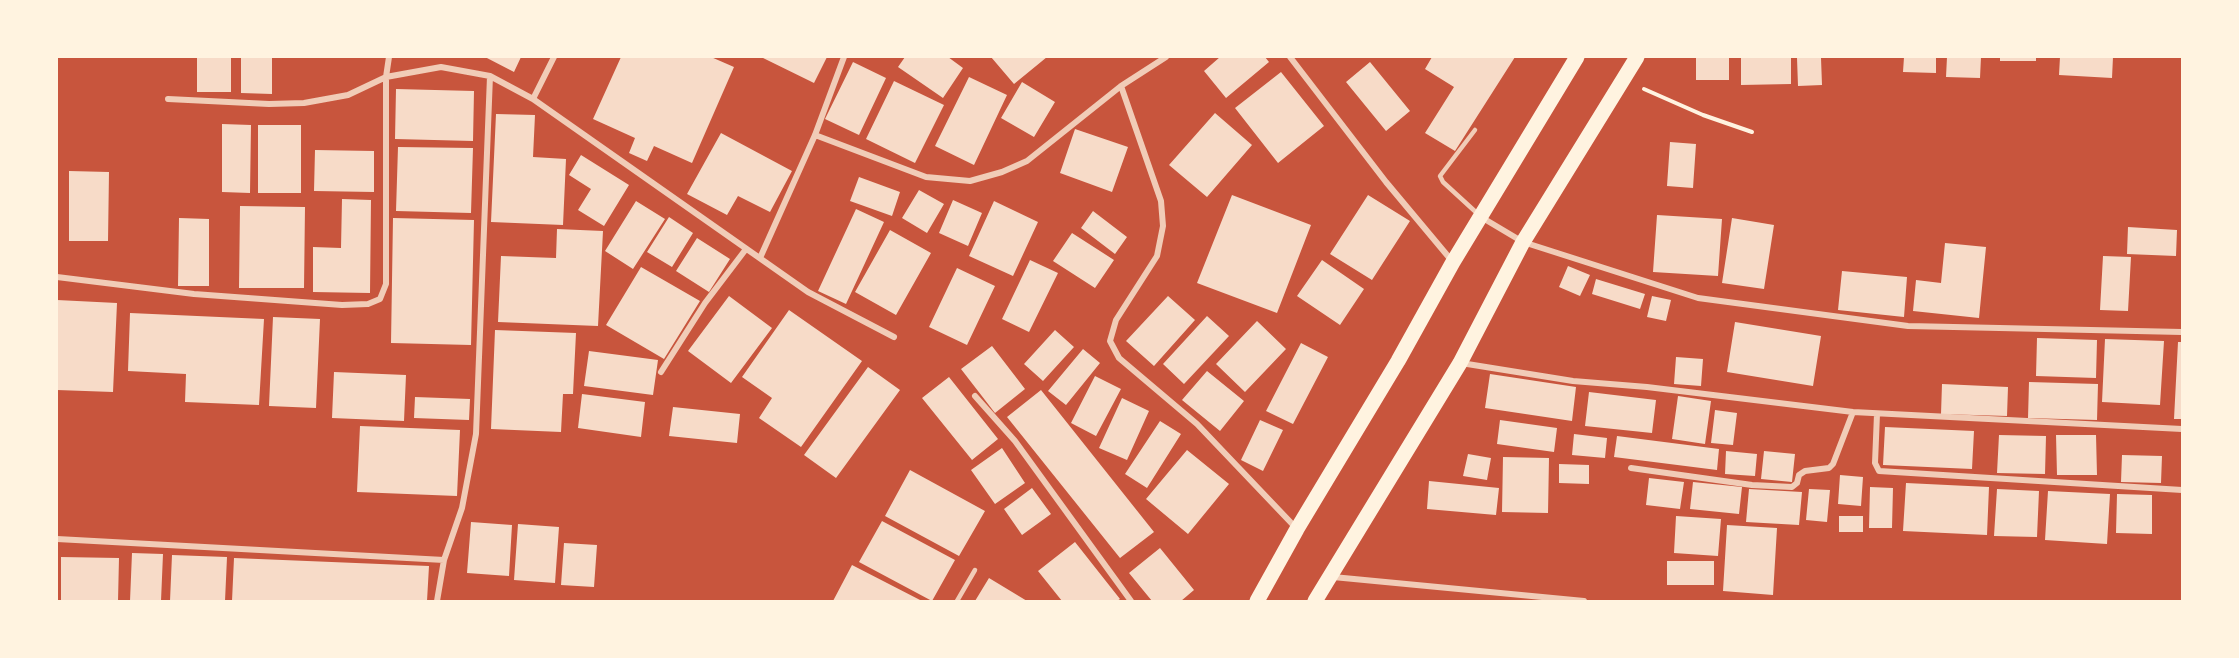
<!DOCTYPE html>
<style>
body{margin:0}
#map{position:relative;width:2239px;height:658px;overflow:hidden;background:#c8553d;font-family:"Fira Sans",sans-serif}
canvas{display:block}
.frame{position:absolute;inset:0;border:58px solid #fff3e0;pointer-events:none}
</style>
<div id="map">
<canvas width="2239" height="658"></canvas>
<div class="frame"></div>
</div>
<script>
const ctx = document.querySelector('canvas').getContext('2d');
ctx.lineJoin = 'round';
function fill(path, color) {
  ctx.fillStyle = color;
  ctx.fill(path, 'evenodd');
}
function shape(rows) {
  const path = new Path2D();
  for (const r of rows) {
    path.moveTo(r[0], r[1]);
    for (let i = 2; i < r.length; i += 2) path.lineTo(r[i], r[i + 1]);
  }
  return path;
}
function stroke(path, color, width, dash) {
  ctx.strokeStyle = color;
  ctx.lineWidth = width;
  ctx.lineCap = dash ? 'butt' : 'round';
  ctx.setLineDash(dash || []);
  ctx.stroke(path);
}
fill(shape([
 [197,57,231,57,231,92,197,92],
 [241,57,272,57,272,94,241,93],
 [485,57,521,57,514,72],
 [621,57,711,57,734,67,692,163,654,146,647,161,629,153,635,138,593,119],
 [761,57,827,57,814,83],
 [905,57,948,57,963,68,943,98,898,67],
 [991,57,1047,57,1014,84],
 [1220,57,1265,57,1269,62,1226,98,1204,71],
 [1432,57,1515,57,1455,151,1425,133,1454,87,1425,69],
 [1696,57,1729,57,1729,80,1696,80],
 [1741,57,1791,57,1791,84,1741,85],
 [1904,57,1936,57,1936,73,1903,72],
 [1947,57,1981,57,1980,78,1946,77],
 [2000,57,2036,57,2036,61,2000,61],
 [2060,57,2113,57,2112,78,2059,75],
 [1797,58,1821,58,1822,85,1798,86],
 [853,62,886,78,859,135,825,119],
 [1370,62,1410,111,1386,131,1346,82],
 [1281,72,1324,126,1278,163,1235,108],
 [969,77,1007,95,974,165,935,146],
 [894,81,944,105,915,163,866,139],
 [1022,82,1055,102,1034,137,1001,118],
 [396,89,474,91,473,141,395,139],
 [1215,113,1252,145,1207,197,1169,165],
 [496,114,535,115,533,157,566,159,563,225,491,222],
 [222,124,251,125,250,193,222,192],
 [258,125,301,125,301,193,258,193],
 [1075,129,1128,147,1112,192,1060,173],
 [721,133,792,171,770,212,738,196,727,215,687,194],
 [1670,142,1696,144,1693,188,1667,186],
 [398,147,473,148,471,213,396,211],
 [315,150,374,151,374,192,314,191],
 [581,155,629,185,604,226,578,210,591,189,569,175],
 [69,171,109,172,108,241,69,241],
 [859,177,900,192,892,216,850,201],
 [919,190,944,204,927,233,902,218],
 [1232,195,1311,225,1277,313,1197,283],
 [1368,195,1410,221,1372,280,1330,254],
 [342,199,371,200,370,293,313,292,313,247,341,248],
 [953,200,982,213,968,246,939,233],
 [636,201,665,219,633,269,605,251],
 [994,201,1038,222,1013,276,969,256],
 [240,206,305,207,304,288,239,288],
 [856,209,884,222,846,304,818,291],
 [1093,211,1127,237,1115,254,1081,228],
 [1657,215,1722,219,1718,276,1653,272],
 [669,217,693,233,672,267,647,252],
 [179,218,209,219,209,286,178,286],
 [393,218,474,220,471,345,391,343],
 [1732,218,1774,225,1764,289,1722,283],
 [2128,227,2177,230,2176,256,2127,254],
 [557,229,603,231,598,326,498,322,501,256,556,258],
 [890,230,931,253,896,315,855,292],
 [1072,233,1114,260,1095,288,1053,261],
 [697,238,730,259,709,292,676,271],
 [1945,243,1986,247,1979,318,1913,311,1916,280,1941,283],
 [2103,256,2131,257,2128,311,2100,310],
 [1030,260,1058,273,1029,332,1002,319],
 [1322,260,1364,289,1340,325,1297,296],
 [1568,266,1590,275,1580,296,1559,287],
 [641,267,700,301,664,359,606,325],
 [957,268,995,286,967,345,929,327],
 [1842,271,1907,277,1904,317,1838,310],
 [1596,279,1645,294,1640,309,1592,294],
 [729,296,772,328,731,383,688,351],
 [1168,296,1195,320,1154,366,1126,341],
 [1652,296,1671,300,1666,321,1647,317],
 [57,300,117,303,113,392,57,390],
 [789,310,862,361,801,447,759,418,772,398,742,377],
 [130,313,264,319,259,405,185,402,186,374,128,371],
 [1207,316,1229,336,1184,384,1163,364],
 [273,317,320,319,316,408,269,406],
 [1257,321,1286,349,1245,392,1216,364],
 [1735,322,1821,336,1813,386,1727,372],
 [495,330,576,333,573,394,563,394,561,432,491,429],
 [1055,330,1074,347,1043,381,1024,364],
 [2037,338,2097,340,2096,378,2036,376],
 [2105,339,2164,341,2160,405,2102,402],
 [2178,342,2182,342,2182,419,2174,419],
 [1301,343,1328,357,1293,424,1266,411],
 [992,346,1025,389,995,413,961,369],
 [1083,349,1100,363,1066,405,1048,391],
 [589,351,658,360,653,395,584,386],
 [1676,357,1703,359,1701,386,1674,384],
 [868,367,900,390,836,478,804,455],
 [1207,371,1244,401,1220,431,1182,400],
 [334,372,406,375,404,421,332,418],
 [1490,374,1576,387,1572,421,1485,408],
 [1095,376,1121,389,1096,436,1071,423],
 [949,377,998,439,972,460,922,398],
 [2029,382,2098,384,2097,420,2028,418],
 [1942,384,2008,387,2007,416,1941,414],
 [1041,390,1154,532,1120,558,1007,417],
 [1589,392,1656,400,1652,433,1585,426],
 [582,394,645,402,641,437,578,428],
 [1678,396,1711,401,1705,444,1672,439],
 [415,397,470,399,469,420,414,418],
 [1122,398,1149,411,1127,460,1099,448],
 [673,407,740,414,737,443,669,436],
 [1715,410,1737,413,1733,445,1711,443],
 [1260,420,1283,430,1263,471,1241,460],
 [1500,420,1557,428,1554,452,1497,444],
 [1160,421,1181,434,1147,488,1125,474],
 [360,426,460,430,457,496,357,492],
 [1885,427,1974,431,1972,469,1883,465],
 [1574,434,1607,438,1605,458,1572,455],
 [1999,435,2046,436,2045,474,1997,473],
 [2056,435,2096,435,2097,475,2057,475],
 [1617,436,1719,449,1717,470,1614,457],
 [1002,448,1025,483,995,504,971,470],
 [1187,450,1229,484,1188,534,1146,499],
 [1726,451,1757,454,1755,476,1725,474],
 [1764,451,1795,454,1792,482,1761,479],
 [1468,454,1491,458,1487,480,1463,476],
 [2122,455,2162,456,2161,483,2121,482],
 [1503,457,1549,458,1548,513,1502,512],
 [1559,464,1589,465,1589,484,1559,483],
 [910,470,985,511,959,556,885,516],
 [1840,475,1863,477,1861,506,1838,504],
 [1649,478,1684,482,1680,509,1646,505],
 [1429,481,1499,488,1496,515,1427,509],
 [1693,482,1742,487,1739,514,1690,509],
 [1906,483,1989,487,1987,535,1903,531],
 [1870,487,1893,488,1892,528,1869,528],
 [1032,488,1051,514,1022,535,1004,509],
 [1749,489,1802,492,1799,525,1746,522],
 [1809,489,1830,490,1827,522,1806,520],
 [1997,489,2039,491,2037,537,1994,536],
 [2048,491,2110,494,2107,544,2045,540],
 [2117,494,2152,495,2152,534,2116,533],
 [1676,516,1721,519,1718,556,1674,553],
 [1839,516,1863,516,1863,532,1839,532],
 [882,521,955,560,932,601,859,562],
 [471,522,512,525,509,576,467,573],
 [518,524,559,527,555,583,514,580],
 [1727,525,1777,528,1773,595,1723,591],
 [1075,542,1120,599,1117,601,1062,601,1038,571],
 [564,543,597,545,594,587,561,585],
 [1160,548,1194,590,1181,601,1152,601,1129,573],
 [132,553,163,554,161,601,130,601],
 [172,555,227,557,225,601,170,601],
 [61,557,119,558,118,601,61,601],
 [234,558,429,566,427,601,232,601],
 [1667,561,1714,561,1714,585,1667,585],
 [852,565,922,601,833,601],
 [989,578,1027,601,975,601]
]), '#f7dbc8');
stroke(shape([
 [1644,89,1703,115,1752,132]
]), '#fff3e0', 4);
stroke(shape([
 [1475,130,1440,176,1443,182,1479,215],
 [957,601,975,570]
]), '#f1ccb7', 4.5);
stroke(shape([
 [1290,57,1386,182,1452,261],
 [1121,86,1161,201,1163,226,1157,256,1116,320,1110,341,1119,358,1197,424,1297,529],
 [168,99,269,104,304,103,348,95,386,77,441,67,490,76,533,99,808,292,894,337],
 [533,99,554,57],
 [815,135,926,177,970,181,1002,172,1027,161,1121,86,1166,57],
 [1481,217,1523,242,1698,298,1908,326,2182,332],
 [760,258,815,135,844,57],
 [57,277,194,294,342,305,368,304,380,299,386,284,386,77,389,57],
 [1461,363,1573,381,1647,387,1853,412,2182,429],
 [661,372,705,303,746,249],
 [975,396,1015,441,1131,601],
 [1877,414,1875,463,1879,471,2182,490],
 [1631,468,1752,485,1792,487,1797,483,1799,475,1805,471,1829,468,1833,464,1853,412],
 [57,539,444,560],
 [1333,577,1584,601],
 [437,601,444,560,462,508,476,434,490,76]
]), '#f1ccb7', 6);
stroke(shape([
 [1257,601,1297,529,1398,361,1453,262,1577,57],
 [1315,601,1460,363,1523,242,1637,57]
]), '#fff3e0', 15);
</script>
